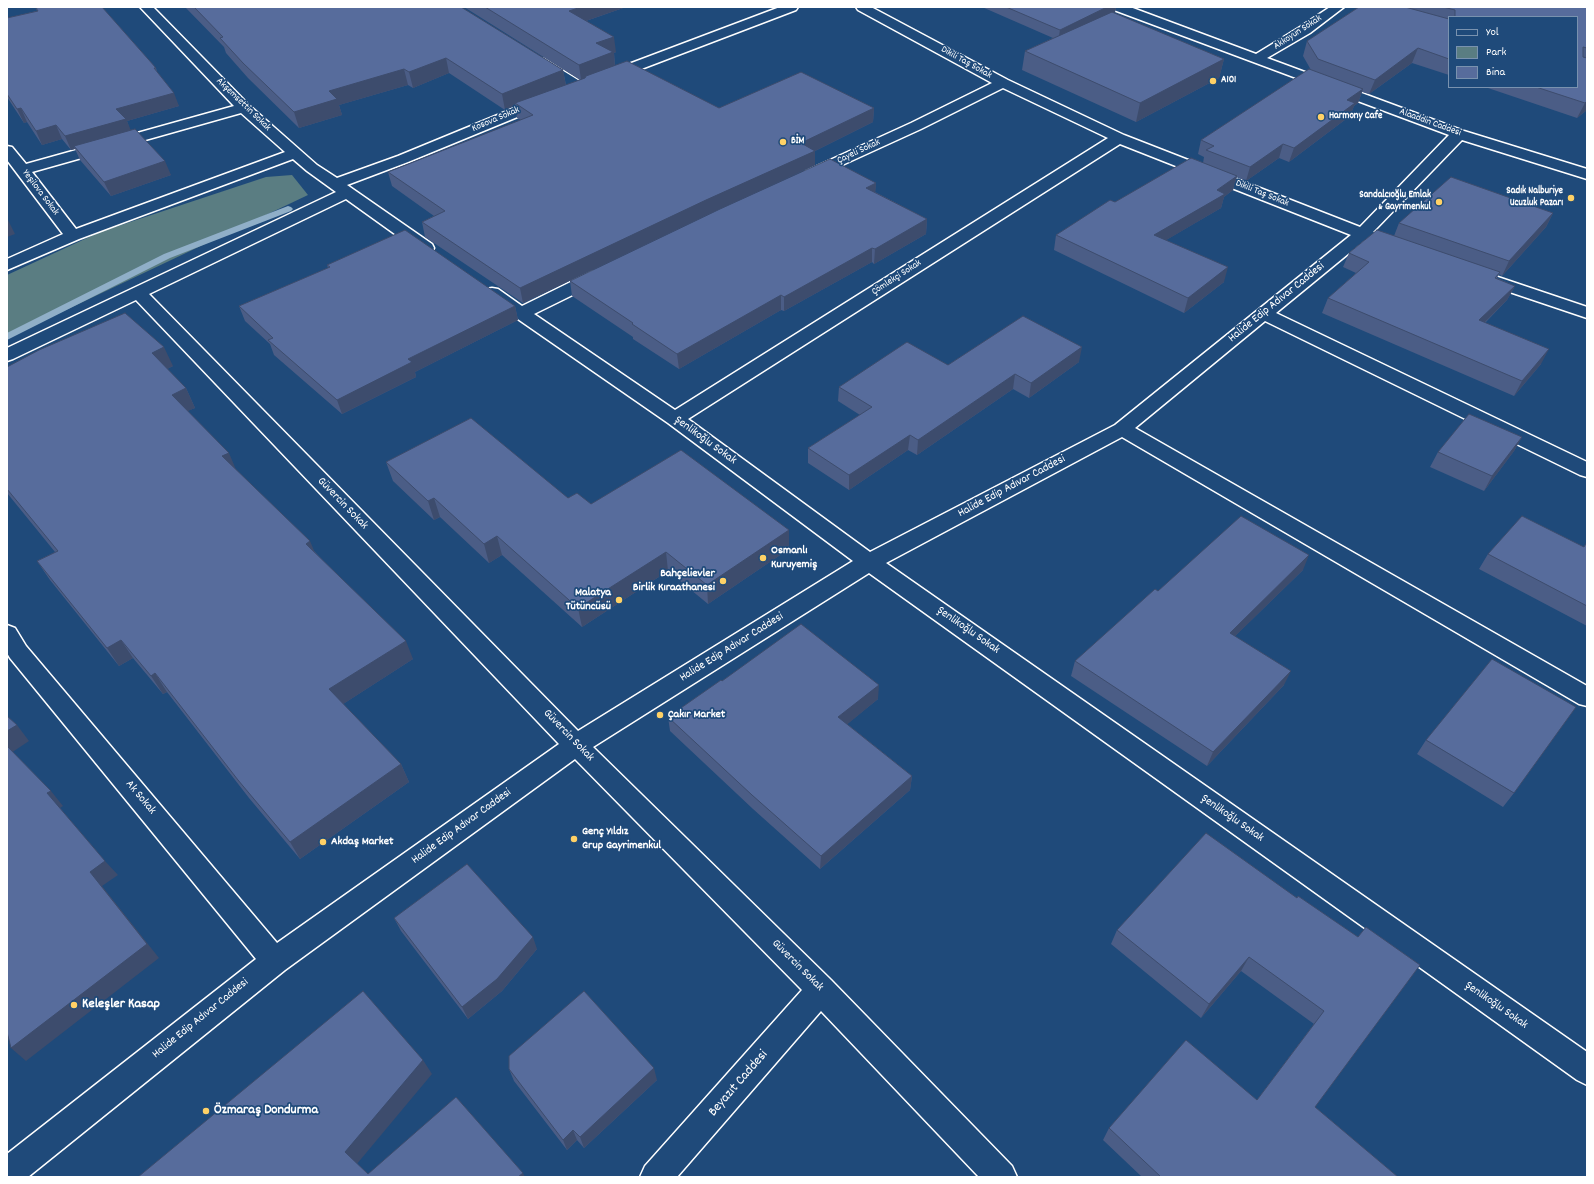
<!DOCTYPE html>
<meta charset="utf-8">
<style>
body{margin:0}
#map{position:relative;width:1594px;height:1184px;overflow:hidden;background:#1f4a7a;font-family:Dekko,sans-serif}
canvas{display:block}
.frame{position:absolute;inset:0;border:8px solid #fff;pointer-events:none}
.legend{position:absolute;left:1448px;top:16px;width:130px;height:72px;box-sizing:border-box;background:#1f4a7a;border:1px solid #7992af;margin:0;padding:5px 7px;list-style:none;font-size:12px;color:#fff}
.legend li{display:flex;align-items:center;gap:8px;height:20px}
.legend b{width:20px;border:1px solid #7992af}
</style>
<div id="map">
<canvas width="1594" height="1184"></canvas>
<div class="frame"></div>
<ul class="legend">
<li><b style="height:5px;background:#1f4a7a"></b>Yol</li>
<li><b style="height:11px;background:#5a7d82"></b>Park</li>
<li><b style="height:11px;background:#576c9c"></b>Bina</li>
</ul>
</div>
<script>
const ctx = document.querySelector('canvas').getContext('2d');
ctx.lineJoin = 'round';
function fill(path, color) {
  ctx.fillStyle = color;
  ctx.fill(path, 'evenodd');
}
function shape(rows) {
  const path = new Path2D();
  for (const r of rows) {
    path.moveTo(r[0], r[1]);
    for (let i = 2; i < r.length; i += 2) path.lineTo(r[i], r[i + 1]);
  }
  return path;
}
function stroke(path, color, width, dash) {
  ctx.strokeStyle = color;
  ctx.lineWidth = width;
  ctx.lineCap = dash ? 'butt' : 'round';
  ctx.setLineDash(dash || []);
  ctx.stroke(path);
}
function drawText(font, color, halo, rows, align = 'center') {
  ctx.font = font + ' Dekko,sans-serif';
  ctx.lineWidth = 3.5;
  ctx.setLineDash([]);
  ctx.textBaseline = 'middle';
  ctx.strokeStyle = halo;
  ctx.fillStyle = color;
  for (const [text, x, y, turn = 0] of rows) {
    ctx.save();
    ctx.translate(x, y);
    ctx.rotate((+turn || 0) * Math.PI / 180);
    ctx.textAlign = isNaN(turn) ? turn : align;
    if (halo) ctx.strokeText(text, 0, 0);
    ctx.fillText(text, 0, 0);
    ctx.restore();
  }
}
fill(shape([
 [292,175,308,195,7,338,7,275,100,232,266,177]
]), '#5a7d82');
fill(shape([
 [288,206,291,207,293,209,291,211,170,258,7,340,7,333,164,254,288,206]
]), '#90afc8');
const minor = shape([
 [140,7,153,7,249,105,317,165,337,178,398,156,539,98,544,97,549,98,551,101,549,104,408,162,347,185,432,244,434,248,432,252,426,253,420,252,346,199,149,294,578,731,853,561,668,423,486,297,483,293,486,289,492,288,498,289,522,306,591,272,597,271,603,272,605,276,603,280,534,314,675,410,1108,138,1003,88,921,129,816,177,811,179,806,177,803,174,806,171,911,123,992,83,858,10,856,7,871,7,1008,80,1124,135,1360,227,1449,135,1114,10,1112,7,1130,7,1256,54,1300,27,1330,7,1344,7,1310,33,1267,58,1464,131,1587,169,1587,179,1462,140,1373,232,1380,235,1382,238,1380,241,1374,243,1365,240,1276,313,1587,462,1587,477,1580,475,1265,321,1135,428,1587,686,1587,706,1579,704,1122,437,886,563,1587,1052,1587,1085,1577,1080,869,573,593,747,831,980,1012,1166,1017,1177,979,1177,821,1011,677,1177,640,1177,645,1166,802,990,575,759,285,970,28,1177,7,1177,7,1154,256,959,10,658,7,653,7,625,15,628,26,646,277,943,559,744,136,300,13,359,7,361,7,348,336,192,307,171,293,159,79,239,7,270,7,259,63,234,7,160,7,146,12,147,26,164,234,106,140,7],
 [241,113,285,152,76,229,32,172,241,113],
 [1120,144,1351,235,1115,425,870,552,688,419,1120,144],
 [780,7,798,7,796,10,615,79,610,80,605,79,603,76,605,73,780,7],
 [539,58,544,59,586,85,588,88,586,91,581,92,576,91,534,65,532,62,534,59,539,58],
 [1486,273,1587,307,1587,318,1480,282,1478,278,1480,274,1486,273]
]);
stroke(minor, '#fff', 3);
fill(minor, '#1f4a7a');
fill(shape([
 [185,7,461,7,563,70,566,85,580,80,464,7,626,7,586,21,616,52,614,53,615,65,719,108,874,108,873,122,815,151,815,165,707,215,523,303,425,237,422,222,434,216,392,186,388,172,521,120,517,118,515,105,505,110,449,73,413,88,408,85,339,105,342,115,299,128,248,78,226,53,224,47],
 [982,7,1116,7,1115,12,1113,13,1224,59,1219,78,1136,122,1022,70,1025,51,1053,38],
 [1359,7,1587,7,1587,110,1577,118,1485,87,1577,87,1577,17,1449,17,1449,75,1412,63,1369,94,1362,92,1358,103,1354,106,1350,116,1289,162,1279,158,1246,181,1237,177,1233,190,1224,197,1221,208,1166,240,1224,282,1184,313,1054,250,1056,235,1115,202,1203,163,1204,157,1198,154,1201,140,1311,70,1303,56,1307,41],
 [36,8,156,68,157,72,179,106,127,121,130,130,171,175,111,196,80,160,75,149,71,150,62,139,42,145,27,122,24,123,7,97,7,18,37,11],
 [876,183,875,192,927,219,926,234,874,264,872,262,784,311,781,310,679,369,633,339,633,337,572,296,570,281],
 [1553,213,1546,227,1502,276,1499,274,1497,278,1515,286,1507,300,1485,323,1541,364,1514,396,1322,313,1328,298,1356,273,1343,267,1349,253,1394,236,1399,223],
 [327,265,515,306,518,320,415,372,416,377,342,414,274,355,270,344,245,321,239,306,328,268],
 [1079,362,1029,398,1013,389,917,455,908,450,849,490,808,463,808,448,860,415,838,401,839,387,948,365],
 [173,366,167,369,186,388,195,408,187,411,236,470,315,552,413,659,343,704,401,764,409,782,300,859,249,798,167,692,163,694,133,658,119,666,50,580,37,561,55,552,7,493,7,367],
 [1522,437,1514,451,1484,491,1430,467,1438,452],
 [386,462,568,498,591,504,789,530,789,549,708,604,668,571,582,627,502,555,489,563,440,517,434,520,393,481],
 [1587,542,1587,626,1479,569,1488,554,1584,547],
 [1303,570,1235,636,1284,685,1207,766,1071,676,1075,661,1158,591],
 [722,681,878,699,847,724,912,776,910,790,820,869,753,809,670,731,668,717],
 [1426,740,1514,793,1503,807,1417,754],
 [1297,898,1358,937,1315,1107,1398,1177,1142,1177,1103,1140,1109,1128,1257,1100,1314,1024,1241,971,1201,1018,1111,944,1117,930],
 [394,918,537,949,502,991,468,1019,401,931],
 [509,1069,657,1080,584,1148,577,1140,567,1150,514,1081]
]), '#4b5d86');
fill(shape([
 [581,7,626,7,571,26,569,11],
 [1107,7,1116,7,1115,12,1058,41,1060,30],
 [614,37,616,52,614,53,615,68,581,80,579,65,596,43],
 [1418,48,1412,63,1369,94,1375,80],
 [446,58,449,73,413,88,409,72],
 [1224,59,1219,78,1136,122,1140,103],
 [404,69,408,85,339,105,342,115,299,128,294,112,329,91],
 [563,70,566,86,515,103,515,105,505,110,502,94],
 [1363,89,1358,103,1354,106,1350,116,1289,162,1294,148,1347,100],
 [174,93,179,106,127,121,132,133,74,146,75,149,71,150,65,136,116,109],
 [1587,101,1587,110,1577,118,1585,103],
 [21,108,27,122,24,123,17,109],
 [874,108,873,122,815,151,815,165,707,215,523,303,520,288,801,143],
 [56,125,62,139,42,145,36,131],
 [1283,144,1279,158,1246,181,1250,167],
 [165,161,171,175,111,196,104,182],
 [1237,176,1233,190,1224,197,1221,208,1151,249,1154,235],
 [876,183,875,197,866,188],
 [1553,213,1546,227,1502,276,1509,261],
 [927,219,926,234,874,264,875,249],
 [7,220,8,220,15,234,7,237],
 [872,248,872,262,784,311,784,297],
 [1228,267,1224,282,1184,313,1188,298],
 [1515,286,1507,300,1472,335,1479,320],
 [781,295,781,310,679,369,677,354],
 [515,306,518,320,415,372,416,377,342,414,337,400,408,359],
 [164,347,173,366,161,372,152,353],
 [1082,347,1079,362,1029,398,1031,383],
 [1549,349,1541,364,1514,396,1522,381],
 [1015,374,1013,389,917,455,918,440],
 [186,388,195,408,181,414,172,395],
 [910,435,908,450,849,490,849,475],
 [1522,437,1514,451,1484,491,1492,476],
 [229,453,237,472,222,456],
 [434,498,440,517,434,520,428,501],
 [789,530,789,549,708,604,707,585],
 [497,536,502,555,489,563,484,544],
 [310,541,318,560,306,544],
 [666,552,668,571,582,627,578,608],
 [1309,555,1303,570,1224,647,1230,633],
 [121,640,133,658,119,666,107,648],
 [406,641,413,659,337,708,329,689],
 [1291,671,1284,685,1207,766,1213,752],
 [155,673,167,692,163,694,151,676],
 [879,685,878,699,838,732,838,717],
 [17,725,29,741,11,753,7,748,7,731],
 [401,764,409,782,300,859,290,842],
 [912,776,910,790,820,869,821,856],
 [51,791,63,806,60,808,47,793],
 [105,861,118,875,102,886,159,958,26,1061,11,1048,90,872],
 [533,937,537,949,502,991,468,1019,462,1007],
 [1249,957,1241,971,1201,1018,1209,1004],
 [423,1060,432,1074,356,1165,345,1152],
 [654,1068,657,1080,584,1148,580,1137],
 [573,1130,577,1140,567,1150,563,1140],
 [523,1173,525,1177,518,1177]
]), '#3d4c6d');
const building = shape([
 [41,7,102,7,156,68,154,68,174,93,116,109,126,119,65,136,56,125,36,131,21,108,17,109,7,94,7,18,38,11,36,8,41,7],
 [194,7,461,7,563,70,502,94,446,58,409,72,404,69,329,91,337,99,294,112,243,63,220,38,223,37,194,7],
 [485,7,581,7,569,11,614,37,596,43,613,52,579,65,485,7],
 [1006,7,1107,7,1060,30,1006,7],
 [1359,7,1405,7,1449,19,1449,59,1418,48,1375,80,1318,59,1307,41,1359,7],
 [1443,7,1587,7,1587,48,1583,47,1583,57,1587,58,1587,101,1585,103,1536,87,1577,87,1577,17,1455,17,1455,10,1443,7],
 [1112,12,1224,59,1140,103,1025,51,1112,12],
 [627,61,719,108,801,72,874,108,801,143,815,151,706,200,520,288,422,222,445,211,388,172,533,115,515,103,585,78,586,76,627,61],
 [1309,69,1363,89,1347,100,1355,103,1294,148,1283,144,1250,167,1206,150,1214,146,1201,140,1309,69],
 [135,129,165,161,104,182,74,146,135,129],
 [1191,158,1237,176,1217,190,1225,194,1154,235,1228,267,1188,298,1056,235,1110,200,1115,202,1191,158],
 [830,159,876,183,866,188,927,219,875,249,872,248,784,297,781,295,677,354,632,324,633,323,570,281,720,209,830,159],
 [1451,177,1553,213,1509,261,1399,223,1451,177],
 [405,230,515,306,408,359,412,362,337,400,268,340,273,338,239,306,330,267,327,265,405,230],
 [1377,230,1500,272,1495,278,1515,286,1479,320,1549,349,1522,381,1328,298,1369,262,1349,253,1377,230],
 [125,313,164,347,152,353,186,388,172,395,229,453,222,456,310,541,306,544,406,641,329,689,401,764,290,842,238,780,155,673,151,676,121,640,107,648,37,561,58,551,7,489,7,367,39,350,125,313],
 [1023,316,1082,347,1031,383,1015,374,918,440,910,435,849,475,808,448,872,407,839,387,907,342,948,365,1023,316],
 [1469,414,1522,437,1492,476,1438,452,1469,414],
 [471,418,568,498,577,493,591,504,681,450,789,530,707,585,666,552,578,608,497,536,484,544,434,498,428,501,386,462,471,418],
 [1241,516,1309,555,1230,633,1291,671,1213,752,1075,661,1155,589,1158,591,1241,516],
 [1522,516,1584,547,1587,542,1587,606,1488,554,1522,516],
 [801,624,879,685,838,717,912,776,821,856,752,795,668,717,721,680,722,681,801,624],
 [1492,659,1576,707,1514,793,1426,740,1492,659],
 [7,716,17,725,7,731,7,716],
 [7,746,51,791,47,793,105,861,90,872,147,944,11,1048,7,1032,7,746],
 [1206,833,1297,898,1298,896,1358,937,1366,927,1420,965,1315,1107,1398,1177,1161,1177,1109,1128,1186,1040,1257,1100,1324,1011,1249,957,1209,1004,1117,930,1206,833],
 [467,864,533,937,497,979,462,1007,394,918,467,864],
 [363,991,423,1060,345,1152,368,1174,456,1097,523,1173,518,1177,138,1177,363,991],
 [584,991,654,1068,580,1137,573,1130,563,1140,509,1069,509,1056,584,991]
]);
fill(building, '#576c9c');
stroke(building, '#3d4c6d', 1);
for (const [x, y, r, color] of [
 [1213,81,4,"#ffd166"],
 [1321,117,4,"#ffd166"],
 [783,142,4,"#ffd166"],
 [1571,198,4,"#ffd166"],
 [1439,202,4,"#ffd166"],
 [763,558,4,"#ffd166"],
 [723,581,4,"#ffd166"],
 [619,600,4,"#ffd166"],
 [660,715,4,"#ffd166"],
 [574,839,4,"#ffd166"],
 [323,842,4,"#ffd166"],
 [74,1005,4,"#ffd166"],
 [206,1111,4,"#ffd166"]
]) {
  const dot = new Path2D();
  dot.arc(x, y, r, 0, 2 * Math.PI);
  ctx.fillStyle = color;
  ctx.fill(dot);
  stroke(dot, '#1f4a7a', 1.5);
}
drawText('10px', '#fff', '#1f4a7a', [
 ["Akkoyun Sokak",1298,33,-33],
 ["Dikili Taş Sokak",966,63,29],
 ["Akşemsettin Sokak",243,105,44],
 ["Kosova Sokak",496,120,-23],
 ["Alaaddin Caddesi",1430,123,20],
 ["Çayeli Sokak",859,152,-25],
 ["Yeşilova Sokak",40,193,53],
 ["Dikili Taş Sokak",1262,194,22],
 ["Çömlekçi Sokak",897,278,-33]
]);
drawText('bold 10px', '#fff', '#1f4a7a', [
 ["A101",1221,81],
 ["Harmony Cafe",1329,117],
 ["BİM",791,142],
 ["Sadık Nalburiye",1563,192,"right"],
 ["Ucuzluk Pazarı",1563,204,"right"],
 ["Sandalcıoğlu Emlak",1431,196,"right"],
 ["& Gayrimenkul",1431,208,"right"]
], 'left');
drawText('12px', '#fff', '#1f4a7a', [
 ["Halide Edip Adıvar Caddesi",1277,303,-39],
 ["Şenlikoğlu Sokak",705,441,36],
 ["Halide Edip Adıvar Caddesi",1012,487,-28],
 ["Güvercin Sokak",342,504,46],
 ["Şenlikoğlu Sokak",968,631,35],
 ["Halide Edip Adıvar Caddesi",732,648,-32],
 ["Güvercin Sokak",568,736,46],
 ["Ak Sokak",140,798,50],
 ["Şenlikoğlu Sokak",1232,819,35],
 ["Halide Edip Adıvar Caddesi",462,827,-36],
 ["Güvercin Sokak",797,966,45],
 ["Şenlikoğlu Sokak",1496,1006,35],
 ["Halide Edip Adıvar Caddesi",201,1019,-39]
]);
drawText('bold 12px', '#fff', '#1f4a7a', [
 ["Osmanlı",771,551],
 ["Kuruyemiş",771,565],
 ["Bahçelievler",715,574,"right"],
 ["Birlik Kıraathanesi",715,588,"right"],
 ["Malatya",611,593,"right"],
 ["Tütüncüsü",611,607,"right"],
 ["Çakır Market",668,715],
 ["Genç Yıldız",582,832],
 ["Grup Gayrimenkul",582,846],
 ["Akdaş Market",331,842]
], 'left');
drawText('bold 14px', '#fff', '#1f4a7a', [
 ["Keleşler Kasap",82,1005],
 ["Özmaraş Dondurma",214,1111]
], 'left');
drawText('14px', '#fff', '#1f4a7a', [
 ["Beyazıt Caddesi",739,1084,-49]
]);
</script>
